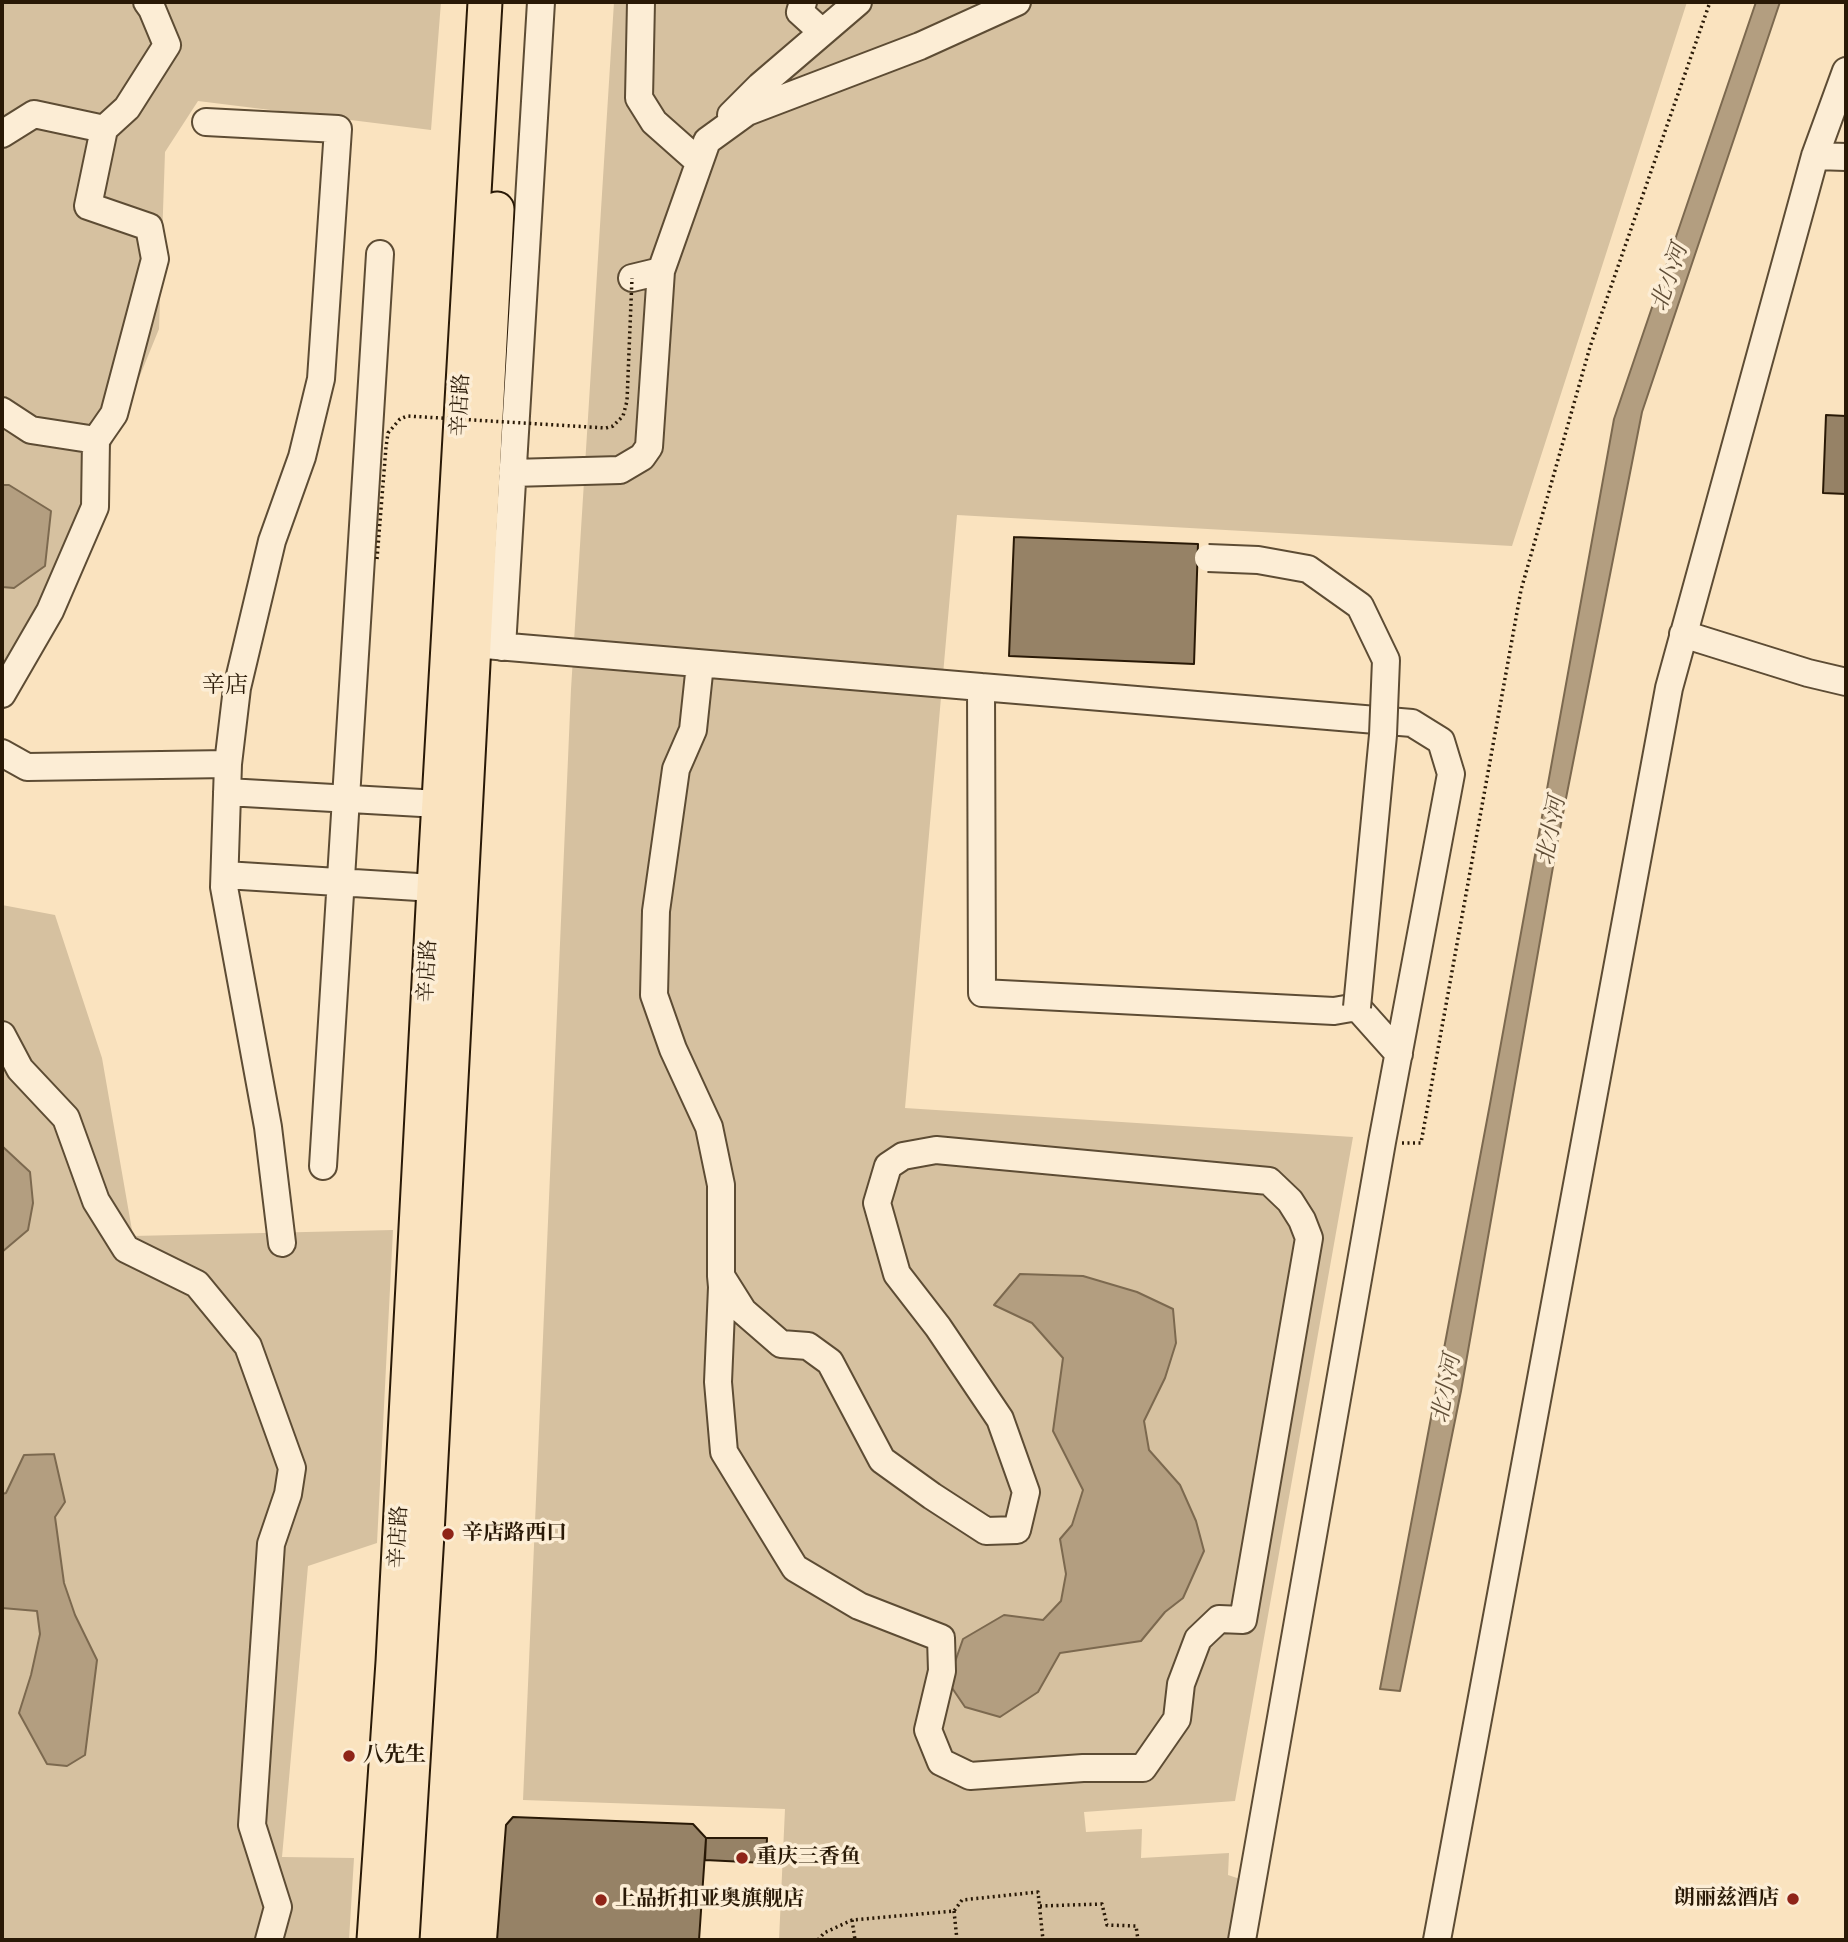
<!DOCTYPE html>
<meta charset="utf-8">
<style>
body{margin:0}
#map{position:relative;width:1848px;height:1942px;overflow:hidden;background:#fae3bf;font-family:"IM FELL Double Pica",serif}
canvas{display:block}
.frame{position:absolute;inset:0;border:4px solid #291906;pointer-events:none}
</style>
<div id="map">
<canvas width="1848" height="1942"></canvas>
<div class="frame"></div>
</div>
<script>
const ctx = document.querySelector('canvas').getContext('2d');
ctx.lineJoin = 'round';
function fill(path, color) {
  ctx.fillStyle = color;
  ctx.fill(path, 'evenodd');
}
function shape(rows) {
  const path = new Path2D();
  for (const r of rows) {
    path.moveTo(r[0], r[1]);
    for (let i = 2; i < r.length; i += 2) path.lineTo(r[i], r[i + 1]);
  }
  return path;
}
function stroke(path, color, width, dash) {
  ctx.strokeStyle = color;
  ctx.lineWidth = width;
  ctx.lineCap = dash ? 'butt' : 'round';
  ctx.setLineDash(dash || []);
  ctx.stroke(path);
}
function drawText(font, color, halo, rows, align = 'center') {
  ctx.font = font + ' "IM FELL Double Pica","Noto Serif SC",serif';
  ctx.lineWidth = 7;
  ctx.setLineDash([]);
  ctx.textBaseline = 'middle';
  ctx.strokeStyle = halo;
  ctx.fillStyle = color;
  for (const [text, x, y, turn = 0] of rows) {
    ctx.save();
    ctx.translate(x, y);
    ctx.rotate((+turn || 0) * Math.PI / 180);
    ctx.textAlign = isNaN(turn) ? turn : align;
    if (halo) ctx.strokeText(text, 0, 0);
    ctx.fillText(text, 0, 0);
    ctx.restore();
  }
}
fill(shape([
 [2,2,441,2,431,130,198,101,165,152,159,329,79,525,2,698],
 [614,2,1687,2,1512,546,957,515,905,1108,1353,1137,1235,1801,1084,1812,1086,1832,1142,1829,1141,1858,1229,1853,1228,1875,1240,1879,1227,1940,779,1940,785,1809,523,1800,571,689],
 [2,905,55,915,102,1058,133,1236,393,1230,377,1543,308,1566,282,1857,354,1858,349,1940,2,1940]
]), '#d6c1a0');
const water = shape([
 [1756,2,1780,2,1642,412,1557,844,1461,1391,1400,1691,1380,1689,1490,1104,1614,419,1756,2],
 [2,485,9,485,51,511,45,566,14,588,2,587,2,485],
 [2,1146,30,1172,33,1203,28,1230,2,1252,2,1146],
 [1020,1274,1083,1276,1137,1292,1173,1309,1176,1343,1165,1378,1144,1421,1149,1450,1180,1485,1196,1521,1204,1551,1183,1598,1165,1612,1141,1641,1060,1653,1038,1692,1000,1717,965,1707,948,1682,963,1639,1004,1615,1043,1620,1061,1601,1066,1574,1060,1539,1072,1525,1083,1490,1053,1431,1063,1358,1032,1323,994,1305,1020,1274],
 [54,1454,65,1502,55,1517,64,1583,75,1615,97,1660,85,1755,67,1766,47,1764,19,1713,31,1675,40,1634,37,1611,2,1608,2,1494,6,1493,24,1455,54,1454]
]);
fill(water, '#b39e80');
stroke(water, '#7c694f', 2);
const building = shape([
 [1826,415,1846,416,1846,494,1823,493,1826,415],
 [1014,537,1198,544,1194,664,1009,656,1014,537],
 [513,1817,693,1824,706,1838,699,1940,497,1940,506,1825,513,1817],
 [706,1838,767,1838,766,1863,705,1860,706,1838]
]);
fill(building, '#968266');
stroke(building, '#291906', 2);
const minor = shape([
 [641,2,639,98,654,122,698,161],
 [803,2,800,12,822,32],
 [731,115,760,86,858,2],
 [206,122,338,129,321,379,302,457,272,541,237,688,228,764,224,887,268,1127,282,1243],
 [2,134,34,114,104,129],
 [1815,156,1846,157],
 [632,278,661,271,707,141,747,112,920,46,1017,2],
 [2,411,31,430,96,440],
 [512,473,620,470,642,457,649,447,661,271],
 [1683,634,1808,673,1846,682],
 [485,645,981,687],
 [502,647,541,2],
 [700,664,693,730,676,769,656,911,654,995,673,1049,709,1127,721,1185,721,1276,722,1287,718,1382,724,1452,795,1568,859,1606,941,1638,942,1671,928,1730,941,1762,970,1776,1083,1768,1143,1768,1177,1719,1181,1684,1198,1639,1219,1619,1243,1620,1309,1238,1302,1220,1290,1201,1269,1181,936,1150,903,1156,888,1166,877,1203,897,1274,938,1327,1000,1419,1026,1492,1017,1530,986,1531,932,1496,882,1460,830,1362,808,1346,781,1344,743,1311,721,1276],
 [2,694,50,611,95,507,96,440,114,414,155,259,149,227,88,206,104,129,127,108,167,45,152,9,147,2],
 [2,753,27,767,228,764],
 [227,792,439,804],
 [225,875,434,888],
 [2,1035,20,1069,66,1118,96,1201,126,1249,197,1284,248,1346,292,1468,288,1494,271,1544,252,1825,278,1907,269,1940],
 [323,1166,380,254],
 [1242,1940,1382,1142,1451,774,1441,741,1412,723,981,687,982,993,1334,1011,1357,1007,1399,1054],
 [1437,1940,1669,688,1815,156,1846,71]
]);
const major = shape([
 [374,1940,393,1662,434,888,485,2],
 [402,1940,427,1534,497,209]
]);
stroke(minor, '#5d4c34', 30);
stroke(major, '#291906', 37);
stroke(shape([
 [1402,1143,1421,1143,1521,590,1590,347,1710,2],
 [1040,1906,1102,1904,1107,1925,1136,1926,1138,1940],
 [954,1911,957,1940],
 [852,1920,855,1940],
 [818,1940,824,1933,852,1920,954,1911,962,1900,1038,1892,1043,1940]
]), '#291906', 3.5, [2, 3.5]);
stroke(minor, '#fcedd5', 26);
stroke(major, '#fae3bf', 33);
const minorBridge = shape([
 [1208,558,1258,560,1308,569,1360,606,1386,660,1383,735,1357,1007]
]);
stroke(minorBridge, '#5d4c34', 30, []);
stroke(shape([
 [377,559,386,447,388,433,400,419,407,416,606,428,613,426,623,416,627,401,632,278]
]), '#291906', 3.5, [2, 3.5]);
stroke(minorBridge, '#fcedd5', 26);
for (const [x, y, r, color] of [
 [448,1534,7,"#8f2418"],
 [349,1756,7,"#8f2418"],
 [742,1858,7,"#8f2418"],
 [1793,1899,7,"#8f2418"],
 [601,1900,7,"#8f2418"]
]) {
  const dot = new Path2D();
  dot.arc(x, y, r, 0, 2 * Math.PI);
  ctx.fillStyle = color;
  ctx.fill(dot);
  stroke(dot, '#fcedd5', 2.5);
}
drawText('21px', '#291906', '#fcedd5', [
 ["辛店路",462,405,-87],
 ["辛店路",429,971,-87],
 ["辛店路",400,1537,-87]
]);
drawText('bold 21px', '#291906', '#fcedd5', [
 ["辛店路西口",462,1534],
 ["八先生",363,1756],
 ["重庆三香鱼",756,1858],
 ["朗丽兹酒店",1779,1899,"right"],
 ["上品折扣亚奥旗舰店",615,1900]
], 'left');
drawText('italic 23px', '#604e37', '#fcedd5', [
 ["北小河",1671,278,-71],
 ["北小河",1553,831,-79],
 ["北小河",1448,1389,-79]
]);
drawText('23px', '#291906', '#fcedd5', [
 ["辛店",225,687]
]);
</script>
